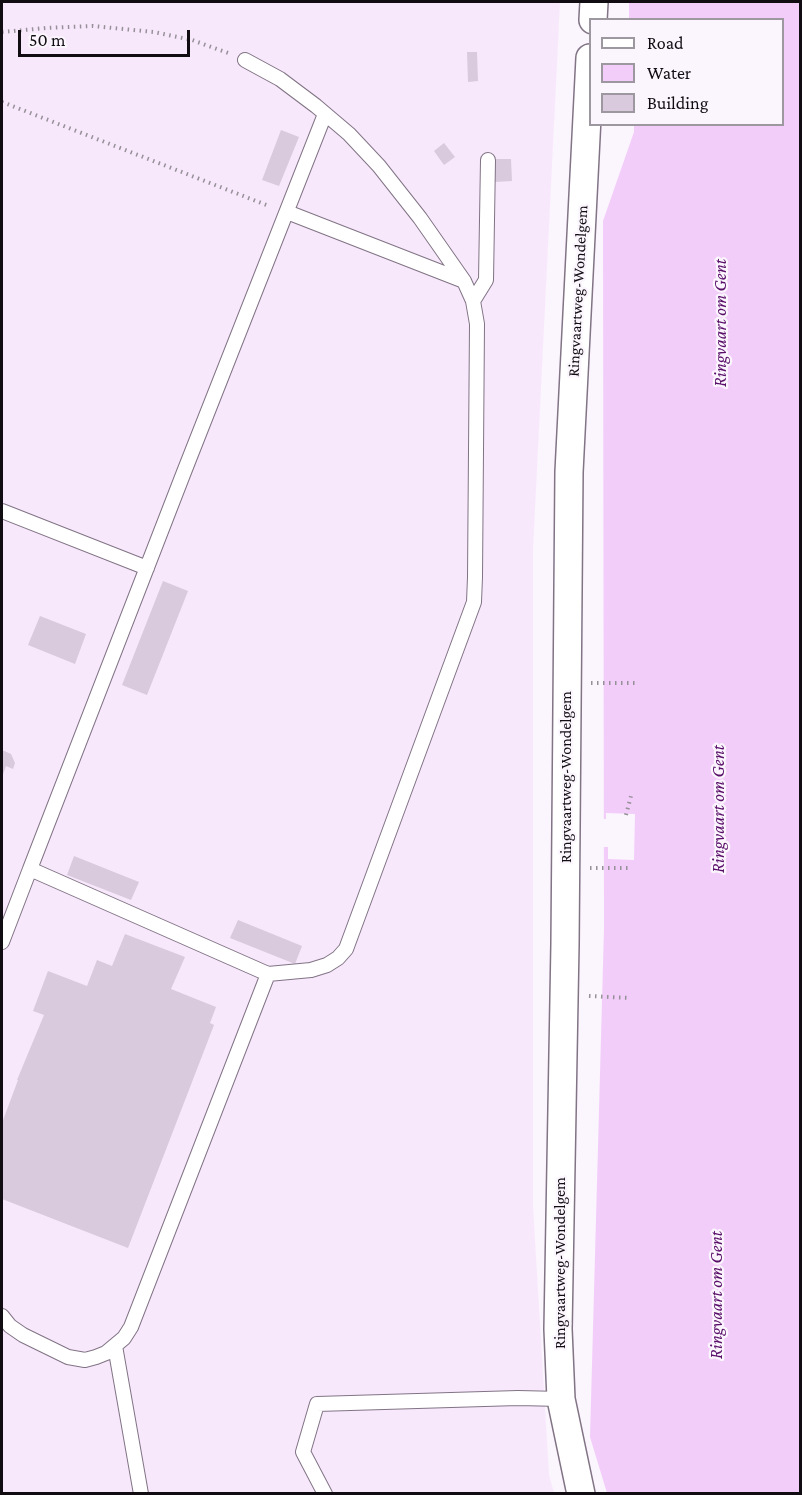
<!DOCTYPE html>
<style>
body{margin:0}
#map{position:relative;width:802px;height:1495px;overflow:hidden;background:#fbf5fd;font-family:"Crimson Pro",serif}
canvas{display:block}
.frame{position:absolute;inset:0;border:3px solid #110c12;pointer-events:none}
.legend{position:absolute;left:589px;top:18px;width:195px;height:108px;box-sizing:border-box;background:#fbf5fd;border:2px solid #9d989f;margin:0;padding:8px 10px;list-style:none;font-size:18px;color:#110c12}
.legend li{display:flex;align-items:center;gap:12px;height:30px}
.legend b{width:30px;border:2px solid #9d989f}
.scale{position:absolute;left:18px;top:30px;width:172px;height:27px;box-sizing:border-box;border:3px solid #110c12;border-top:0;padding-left:8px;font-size:18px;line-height:21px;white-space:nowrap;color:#110c12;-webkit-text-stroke:4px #fbf5fd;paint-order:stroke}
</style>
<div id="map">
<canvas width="802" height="1495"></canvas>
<div class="frame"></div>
<ul class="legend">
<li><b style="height:8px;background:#fff"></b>Road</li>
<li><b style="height:16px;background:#f2cdfa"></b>Water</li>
<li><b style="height:16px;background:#d9cadd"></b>Building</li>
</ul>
<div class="scale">50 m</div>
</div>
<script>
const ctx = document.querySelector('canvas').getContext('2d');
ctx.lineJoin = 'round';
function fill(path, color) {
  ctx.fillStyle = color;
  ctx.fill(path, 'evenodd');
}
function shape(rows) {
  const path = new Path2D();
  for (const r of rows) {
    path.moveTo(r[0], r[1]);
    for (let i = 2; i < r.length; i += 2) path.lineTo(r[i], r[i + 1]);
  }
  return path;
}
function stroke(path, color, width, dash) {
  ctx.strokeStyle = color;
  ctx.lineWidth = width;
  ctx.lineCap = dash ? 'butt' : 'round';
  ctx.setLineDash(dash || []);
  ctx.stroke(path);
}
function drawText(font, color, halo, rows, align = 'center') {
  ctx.font = font + ' "Crimson Pro",serif';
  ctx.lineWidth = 4.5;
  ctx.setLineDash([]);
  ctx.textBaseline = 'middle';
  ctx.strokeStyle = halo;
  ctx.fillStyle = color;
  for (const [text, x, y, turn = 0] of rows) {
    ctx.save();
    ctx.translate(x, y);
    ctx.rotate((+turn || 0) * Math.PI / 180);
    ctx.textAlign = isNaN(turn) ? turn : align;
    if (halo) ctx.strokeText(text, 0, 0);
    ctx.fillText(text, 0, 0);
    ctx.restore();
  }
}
fill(shape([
 [2,2,560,2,533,549,533,1207,549,1475,554,1493,2,1494]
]), '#f8e8fc');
fill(shape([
 [629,2,800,2,800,1493,607,1493,590,1437,604,929,603,221,634,132,634,125,782,124,782,20,629,19]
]), '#f2cdfa');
fill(shape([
 [606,813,635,814,634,860,608,859,608,847,601,847,601,819,606,819]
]), '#fbf5fd');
fill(shape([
 [467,52,477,52,478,81,468,82],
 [281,130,299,137,279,186,262,180],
 [444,143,455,157,444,165,434,151],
 [495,159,511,159,512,181,495,182],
 [163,581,188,591,147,695,122,685],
 [40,616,86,634,75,664,28,645],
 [2,750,11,754,15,763,13,769,6,766,2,777],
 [74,856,139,882,131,900,67,875],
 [238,920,302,946,295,964,230,938],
 [125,934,185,957,171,989,216,1007,210,1023,214,1025,128,1248,2,1199,2,1123,18,1080,17,1080,44,1015,33,1011,48,971,87,986,97,960,112,966]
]), '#d9cadd');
const service = shape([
 [245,60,280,79,316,106,349,134,379,166,420,218,464,281,473,301,477,324,475,577,474,602,346,949,338,958,327,965,311,970,268,974],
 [287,212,464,281],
 [473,301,486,280,488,160],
 [2,511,147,568],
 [2,942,30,869],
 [2,1316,10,1326,23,1335,68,1357,85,1360,96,1357,106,1353,124,1338,131,1327,268,974,30,869,184,472,325,114],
 [115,1346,141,1494],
 [325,1494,303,1452,317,1404,518,1398,561,1399]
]);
const minor = shape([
 [593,20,594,2],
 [581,1494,561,1399,558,1329,565,944,569,472,590,58]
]);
stroke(service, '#817485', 16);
stroke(minor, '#817485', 30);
stroke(shape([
 [2,32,46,28,93,26,154,32,192,40,231,54],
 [2,102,269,206],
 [591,683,635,683],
 [626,815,631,796],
 [590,868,632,868],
 [589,996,630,998]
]), '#969198', 4, [1.5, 4.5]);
stroke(service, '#fff', 14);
stroke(minor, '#fff', 27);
drawText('16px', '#110c12', '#fbf5fd', [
 ["Ringvaartweg-Wondelgem",578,291,-87],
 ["Ringvaartweg-Wondelgem",566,777,-90],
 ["Ringvaartweg-Wondelgem",560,1263,-90]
]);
drawText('italic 18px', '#590f69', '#fbf5fd', [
 ["Ringvaart om Gent",720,323,-90],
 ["Ringvaart om Gent",718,809,-90],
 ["Ringvaart om Gent",716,1295,-90]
]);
</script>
